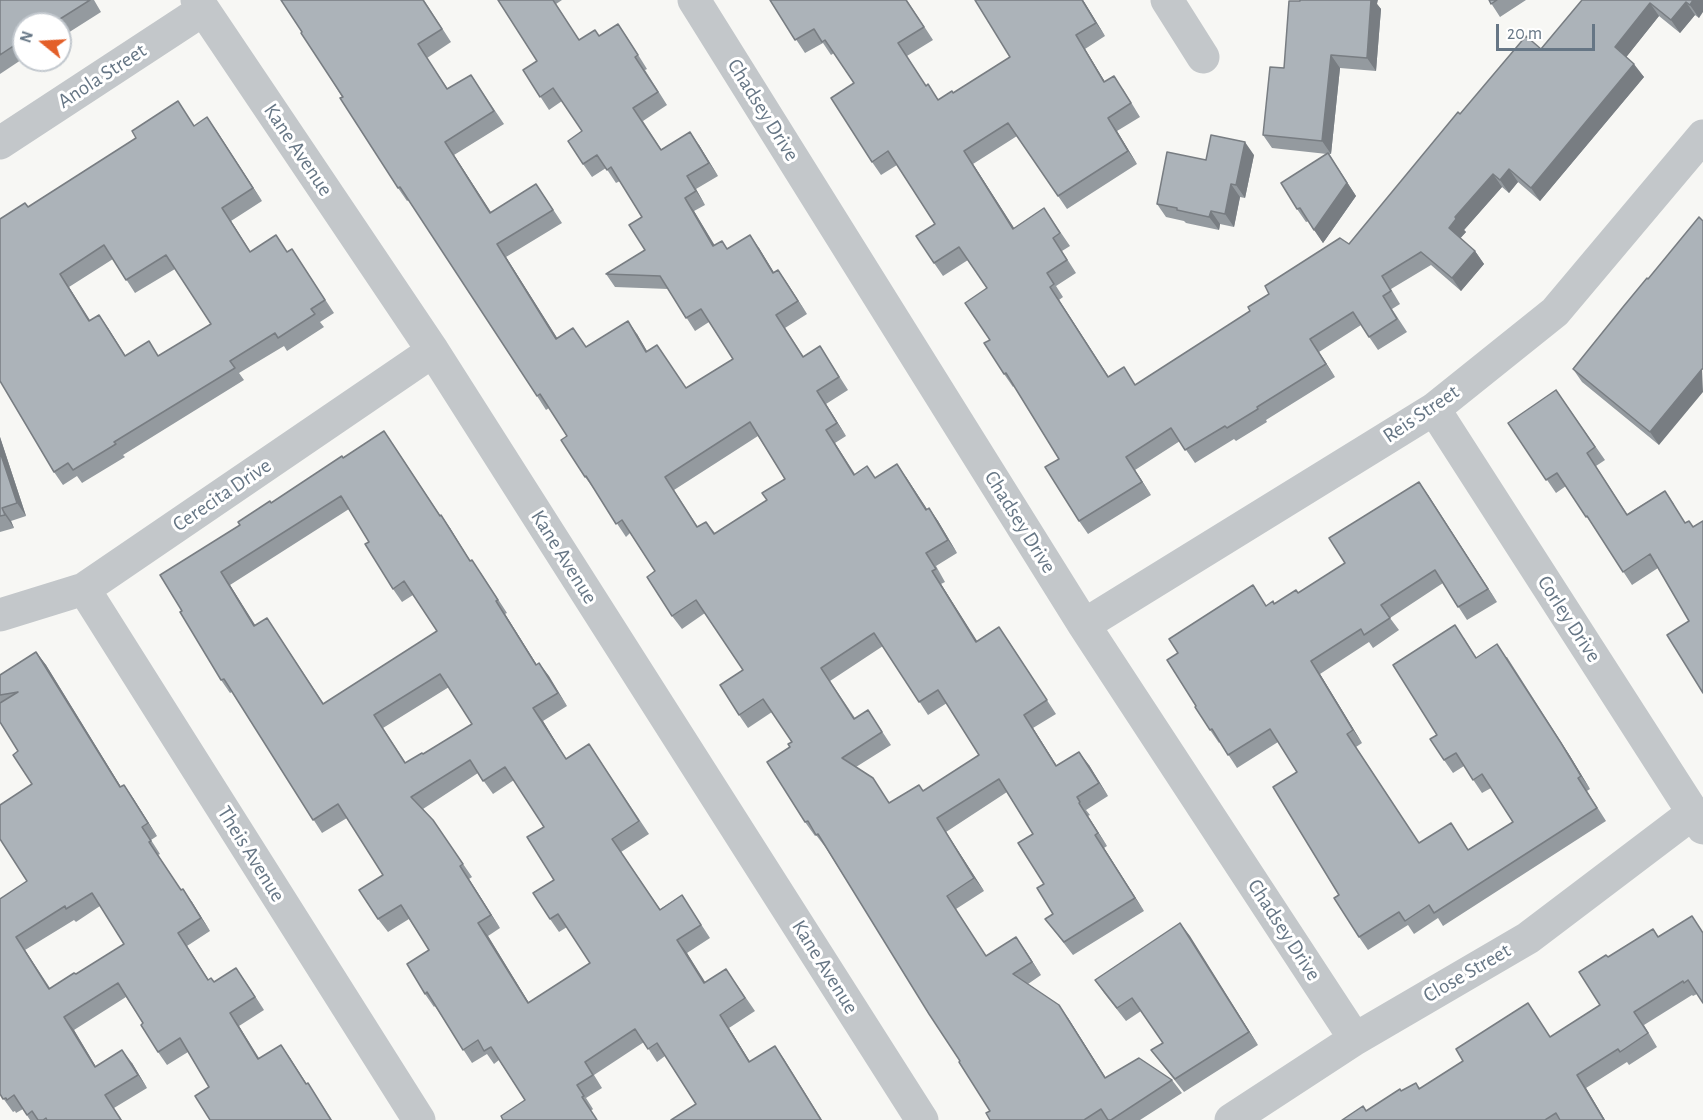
<!DOCTYPE html>
<style>
body{margin:0}
#map{position:relative;width:1703px;height:1120px;overflow:hidden;background:#f7f7f4;font-family:"Alegreya Sans",sans-serif}
canvas{display:block}
.north{position:absolute;left:12px;top:12px;width:60px;height:60px;box-sizing:border-box;background:#fff;border:2px solid #c2c8ce;border-radius:50%;rotate:288deg;font-size:16px;font-weight:700;line-height:24px;text-align:center;color:#667685}
.north::after{content:'';display:block;margin:auto;width:21px;height:27px;background:#e35f29;clip-path:polygon(50% 0,100% 100%,50% 72%,0 100%)}
.scale{position:absolute;left:1496px;top:24px;width:99px;height:27px;box-sizing:border-box;border:3px solid #667685;border-top:0;padding-left:8px;font-size:18px;line-height:21px;white-space:nowrap;color:#667685;-webkit-text-stroke:4px #fff;paint-order:stroke}
</style>
<div id="map">
<canvas width="1703" height="1120"></canvas>
<div class="north">N</div>
<div class="scale">20 m</div>
</div>
<script>
const ctx = document.querySelector('canvas').getContext('2d');
ctx.lineJoin = 'round';
function shape(rows) {
  const path = new Path2D();
  for (const r of rows) {
    path.moveTo(r[0], r[1]);
    for (let i = 2; i < r.length; i += 2) path.lineTo(r[i], r[i + 1]);
  }
  return path;
}
function stroke(path, color, width, dash) {
  ctx.strokeStyle = color;
  ctx.lineWidth = width;
  ctx.lineCap = dash ? 'butt' : 'round';
  ctx.setLineDash(dash || []);
  ctx.stroke(path);
}
function fill(path, color) {
  ctx.fillStyle = color;
  ctx.fill(path, 'evenodd');
}
function drawText(font, color, halo, rows, align = 'center') {
  ctx.font = font + ' "Alegreya Sans",sans-serif';
  ctx.lineWidth = 6;
  ctx.setLineDash([]);
  ctx.textBaseline = 'middle';
  ctx.strokeStyle = halo;
  ctx.fillStyle = color;
  for (const [text, x, y, turn = 0] of rows) {
    ctx.save();
    ctx.translate(x, y);
    ctx.rotate((+turn || 0) * Math.PI / 180);
    ctx.textAlign = isNaN(turn) ? turn : align;
    if (halo) ctx.strokeText(text, 0, 0);
    ctx.fillText(text, 0, 0);
    ctx.restore();
  }
}
stroke(shape([
 [197,0,433,351,922,1120],
 [694,0,1084,625,1355,1039],
 [1167,0,1203,57],
 [0,143,203,10],
 [1434,409,1703,828],
 [84,589,419,1120],
 [0,615,84,589,433,351],
 [1084,625,1434,409,1555,312,1703,136],
 [1231,1120,1355,1039,1528,938,1693,813]
]), '#c3c7ca', 33);
fill(shape([
 [0,0,94,0,101,12,60,38,60,24,24,24,24,58,0,74],
 [424,0,451,42,427,58,448,89,471,75,504,124,454,155,491,213,545,197,562,223,506,257,557,338,586,347,637,334,647,351,686,388,733,359,709,322,695,331,668,289,615,287,606,274,645,250,642,217,620,181,616,183,606,168,592,177,583,164,582,131,562,101,549,110,523,70,537,61,498,0,562,0,556,4,579,40,600,36,618,24,627,37,647,69,645,70,667,105,643,121,661,149,699,145,718,176,696,189,705,205,694,211,714,245,727,249,759,248,774,273,778,270,787,283,807,314,785,328,804,357,820,346,848,390,826,404,846,436,835,443,855,474,867,466,875,478,906,477,927,509,929,508,938,521,957,553,936,566,945,582,941,584,977,642,1008,640,1056,714,1033,728,1057,766,1089,765,1108,796,1086,810,1090,815,1088,816,1107,846,1104,848,1144,911,1073,955,1045,919,1053,914,1044,884,1033,834,1007,792,946,832,984,891,956,909,986,956,1025,950,1041,975,1028,984,1068,1018,1106,1078,1172,1080,1182,1093,1140,1120,990,1120,990,1111,960,1061,826,848,816,835,815,836,805,822,790,747,792,742,772,712,748,728,739,715,743,670,705,613,682,629,672,616,655,571,630,533,626,537,594,489,585,477,567,436,549,408,546,410,537,396,409,200,407,201,398,188,302,32],
 [758,436,785,479,767,500,715,533,706,522,698,527,674,490],
 [883,646,928,715,947,703,979,755,923,791,890,803,856,767,891,745,868,710,855,718,830,681],
 [770,0,907,0,933,40,907,56,926,86,939,100,953,93,1010,57,1083,0,1105,36,1085,49,1105,82,1123,89,1140,117,1117,131,1137,164,1067,209,1017,136,973,164,1014,228,1044,208,1070,246,1062,251,1076,273,1056,286,1063,297,1059,300,1109,377,1136,385,1250,311,1349,244,1460,114,1541,49,1582,0,1703,0,1699,18,1695,15,1680,33,1659,16,1626,57,1644,77,1540,201,1518,182,1509,193,1502,187,1464,230,1466,232,1460,238,1475,251,1484,264,1461,291,1431,265,1391,289,1400,304,1392,309,1407,332,1378,350,1361,325,1319,352,1335,377,1266,420,1267,422,1236,441,1234,439,1195,463,1180,441,1135,470,1151,495,1088,534,1079,521,1059,459,1014,386,1013,387,1004,374,990,340,987,288,968,260,943,276,934,263,935,224,897,165,881,175,872,162,854,83,834,53,831,55,823,43,805,53],
 [1489,0,1526,0,1500,17],
 [1300,1,1377,4,1381,9,1376,71,1340,68,1331,154,1329,154,1356,196,1323,243,1309,221,1306,222,1297,209,1327,154,1272,148,1263,135,1284,68],
 [194,125,216,130,262,201,231,221,250,252,288,252,292,249,334,313,320,322,324,327,287,351,284,346,239,373,244,380,123,455,125,457,82,483,77,476,63,485,54,472,28,207],
 [113,259,135,293,175,269,211,324,159,356,125,356,108,328,90,320,69,287],
 [1254,155,1245,198,1240,197,1234,227,1220,224,1219,230,1186,223,1184,221,1166,217,1157,204,1206,160],
 [1648,279,1659,445,1582,382,1573,369],
 [1556,390,1605,460,1596,466,1627,514,1665,491,1674,504,1689,621,1658,568,1632,585,1596,530,1566,486,1556,493,1508,423],
 [0,437,26,516,11,521,14,528,0,532],
 [393,444,440,515,450,528,470,561,481,573,507,613,505,614,537,665,539,663,567,706,543,721,566,759,589,744,649,834,621,852,660,909,682,895,710,938,687,953,705,983,735,982,755,1011,729,1028,750,1062,784,1059,696,1104,665,1056,657,1062,644,1042,594,1075,602,1088,586,1098,593,1109,592,1110,525,1100,499,1060,494,1064,487,1054,472,1063,435,1006,434,1007,425,994,429,950,409,919,388,932,378,919,383,875,347,818,322,833,232,692,230,693,221,680,182,611,240,525,271,503,343,458],
 [349,509,369,542,393,589,402,602,413,595,437,631,324,704,267,618,255,626,230,585],
 [449,687,472,724,423,754,406,763,383,728],
 [478,773,493,794,514,780,544,827,554,880,550,919,559,932,567,927,590,963,529,1003,488,936,500,928,469,879,472,877,433,820,423,809],
 [1428,495,1497,602,1467,620,1443,583,1390,618,1399,630,1373,648,1369,642,1320,674,1362,743,1356,747,1419,843,1469,849,1513,822,1491,788,1482,793,1464,766,1453,773,1444,760,1437,735,1464,638,1476,657,1507,657,1570,756,1590,789,1587,791,1606,821,1443,926,1438,918,1414,934,1408,925,1368,950,1359,937,1339,895,1297,772,1278,742,1237,768,1220,742,1219,743,1210,730,1196,706,1275,604,1298,593,1345,563],
 [36,652,46,665,121,787,124,785,133,798,157,836,151,840,160,854,158,855,181,890,192,902,210,931,187,946,208,980,214,982,236,968,264,1010,239,1026,259,1058,290,1058,306,1083,308,1083,332,1120,210,1120,209,1087,188,1052,167,1065,158,1052,143,1023,126,997,74,1030,96,1067,132,1063,147,1088,114,1108,122,1120,30,1120,23,1109,16,1113,15,1111,13,1112,0,1094,0,899,27,881,32,784,18,751,0,722,0,675],
 [100,906,124,944,76,974,50,988,25,950,74,920,76,922],
 [1180,923,1258,1045,1184,1092,1161,1063,1151,1050,1163,1043,1141,1011,1126,1021,1104,993,1095,980],
 [1653,929,1697,994,1693,996,1692,995,1644,1025,1657,1047,1629,1065,1627,1062,1586,1088,1605,1120,1342,1120,1366,1111,1416,1083,1420,1088,1463,1061,1528,1003,1550,1037,1600,1005,1608,957]
]), '#949a9f');
fill(shape([
 [1082,0,1083,0,1105,36,1096,23],
 [1371,0,1378,0,1377,4,1381,9,1376,71,1367,58],
 [1693,0,1703,0,1703,12,1699,18,1690,5],
 [1686,2,1695,15,1680,33,1671,20],
 [1650,3,1659,16,1624,60,1615,47],
 [1076,35,1085,49,1113,95,1104,82],
 [1331,55,1340,68,1331,154,1322,141],
 [1634,64,1644,77,1540,201,1531,188],
 [207,117,216,130,262,201,253,188],
 [1108,118,1117,131,1137,164,1128,151],
 [690,132,699,145,718,176,709,163],
 [445,142,454,155,500,226,490,213],
 [1245,142,1254,155,1245,198,1236,185],
 [964,151,973,164,1023,242,1013,229],
 [1328,153,1356,196,1323,243,1314,230],
 [1509,169,1518,182,1509,193,1500,180],
 [1493,174,1502,187,1464,230,1466,232,1458,241,1449,228,1455,217],
 [687,176,696,189,705,205,696,191],
 [1231,184,1240,197,1234,227,1225,214],
 [685,198,694,211,723,259,713,246],
 [222,208,231,221,259,265,250,252],
 [1211,211,1220,224,1219,230,1209,217],
 [750,235,759,248,783,287,773,273],
 [497,244,506,257,566,352,556,339],
 [1475,251,1484,264,1461,291,1452,278],
 [778,270,787,283,807,314,798,301],
 [60,274,69,287,98,334,89,321],
 [1050,287,1059,300,1117,390,1108,377],
 [99,315,108,328,134,369,125,356],
 [628,321,637,334,655,365,646,352],
 [1310,339,1319,352,1335,377,1326,364],
 [1702,369,1703,392,1659,445,1650,432],
 [817,391,826,404,846,436,837,423],
 [826,430,835,443,863,488,854,475],
 [0,437,26,516,17,503,0,452],
 [1126,457,1135,470,1151,495,1142,482],
 [897,464,906,477,936,523,926,510],
 [1419,482,1428,495,1497,602,1488,589],
 [2,508,11,521,14,528,5,515],
 [929,508,938,521,957,553,948,540],
 [441,515,450,528,479,575,470,561],
 [932,571,941,584,986,655,976,642],
 [221,572,230,585,264,639,254,626],
 [496,601,505,614,545,678,536,665],
 [1497,644,1570,756,1590,789,1581,776],
 [36,652,46,665,129,800,120,787],
 [1311,661,1320,674,1362,743,1353,730],
 [539,663,549,676,567,706,558,693],
 [533,708,543,721,575,773,566,759],
 [1024,715,1033,728,1065,779,1056,766],
 [1079,752,1089,765,1108,796,1099,783],
 [124,785,133,798,157,836,148,823],
 [1079,803,1088,816,1107,846,1098,833],
 [937,818,946,832,984,891,974,878],
 [1095,835,1104,848,1144,911,1135,898],
 [460,866,469,879,500,928,491,915],
 [183,889,192,902,210,931,201,918],
 [478,923,488,936,537,1016,528,1003],
 [1180,923,1190,936,1258,1045,1249,1032],
 [178,933,187,946,217,993,208,980],
 [16,937,25,950,58,1002,49,989],
 [1016,937,1025,950,1041,975,1032,962],
 [677,940,687,953,714,996,704,983],
 [236,968,245,981,264,1010,255,997],
 [1059,1005,1068,1018,1114,1091,1105,1078],
 [230,1013,239,1026,267,1072,258,1059],
 [720,1015,729,1028,759,1076,749,1062],
 [64,1017,74,1030,104,1080,95,1067],
 [281,1045,290,1058,315,1097,306,1084],
 [775,1046,784,1059,822,1120,821,1120],
 [122,1050,132,1063,147,1088,138,1075],
 [1577,1075,1586,1088,1605,1120,1604,1120]
]), '#787d82');
const building = shape([
 [0,0,90,0,52,24,24,24,24,39,0,55,0,0],
 [281,0,423,0,442,29,418,44,447,89,471,75,494,111,445,142,490,213,536,184,553,210,497,244,556,339,573,328,586,347,628,321,646,352,657,345,686,388,733,359,701,309,686,318,660,276,606,274,645,250,629,225,642,217,611,167,607,170,597,155,583,164,568,141,582,131,553,88,540,97,523,70,537,61,498,0,553,0,579,40,595,30,599,36,618,24,638,55,635,57,658,92,633,108,661,150,690,132,709,163,687,176,696,191,685,198,713,246,722,241,727,249,750,235,773,273,778,270,798,301,776,315,803,357,820,346,839,377,817,391,837,423,826,430,854,475,867,466,875,478,897,464,926,510,929,508,948,540,926,553,936,569,932,571,976,642,999,627,1047,700,1024,715,1056,766,1079,752,1099,783,1077,797,1080,802,1079,803,1098,833,1095,835,1135,898,1064,942,1045,919,1053,914,1037,888,1044,884,1018,843,1033,834,999,779,937,818,974,878,947,896,986,956,1016,937,1032,962,1013,974,1059,1005,1105,1078,1139,1058,1172,1080,1111,1120,1108,1120,1101,1109,1084,1120,990,1120,986,1113,990,1111,959,1062,960,1061,929,1014,818,834,816,835,808,821,805,822,767,762,790,747,788,744,792,742,763,699,739,715,720,685,743,670,696,600,672,616,647,577,655,571,622,520,616,524,586,476,585,477,561,440,567,436,540,394,537,396,400,187,398,188,340,98,343,97,301,33,302,32,281,0],
 [750,422,785,479,762,493,767,500,714,534,706,522,697,527,665,477,750,422],
 [874,633,919,702,938,690,979,755,923,791,919,785,889,803,873,778,842,758,882,732,868,710,854,719,821,668,874,633],
 [770,0,906,0,924,27,898,43,926,86,928,84,938,100,952,91,953,93,1010,57,975,0,1082,0,1096,23,1076,35,1104,82,1114,76,1131,103,1108,118,1128,151,1058,196,1008,123,964,151,1013,229,1044,208,1060,233,1053,238,1067,260,1047,273,1054,284,1050,287,1108,377,1124,367,1135,385,1250,311,1248,307,1269,294,1265,286,1340,238,1349,244,1458,112,1460,114,1526,36,1541,49,1582,0,1693,0,1690,5,1686,2,1671,20,1650,3,1615,47,1634,64,1531,188,1509,169,1500,180,1493,174,1455,217,1456,219,1449,228,1475,251,1452,278,1421,252,1382,276,1391,291,1383,296,1397,319,1369,337,1353,312,1310,339,1326,364,1257,407,1258,409,1227,428,1225,426,1185,450,1171,428,1126,457,1142,482,1079,521,1045,467,1059,459,1006,373,1004,374,984,343,990,340,965,303,987,288,959,247,934,263,916,236,935,224,888,151,872,162,831,98,854,83,825,40,822,42,814,29,795,40,770,0],
 [1300,0,1371,0,1367,58,1331,55,1322,141,1263,135,1270,67,1284,68,1289,1,1300,1,1300,0],
 [1489,0,1497,0,1491,4,1489,0],
 [178,101,194,126,207,117,253,188,222,208,250,252,276,235,287,252,292,249,325,300,311,309,315,314,278,338,275,333,230,361,235,368,114,442,116,444,73,470,68,463,54,472,0,381,0,219,25,203,28,207,136,138,132,131,178,101],
 [104,245,126,280,166,255,211,324,158,356,149,341,125,356,99,315,89,321,60,274,104,245],
 [1211,135,1245,142,1236,185,1231,184,1225,214,1211,211,1209,217,1177,210,1177,208,1157,204,1167,152,1206,160,1211,135],
 [1328,153,1347,183,1314,230,1300,208,1297,209,1281,183,1328,153],
 [1699,217,1703,221,1703,369,1702,369,1650,432,1573,369,1623,307,1647,278,1648,279,1699,217],
 [1556,390,1595,447,1587,453,1627,515,1665,491,1685,523,1689,521,1693,527,1703,521,1703,693,1667,635,1689,621,1650,554,1623,572,1587,516,1586,517,1557,473,1546,480,1508,423,1556,390],
 [384,431,440,516,441,515,470,561,472,560,498,600,496,601,536,665,539,663,558,693,533,708,566,759,589,744,639,821,612,839,660,910,682,895,701,925,677,940,704,983,726,969,745,998,720,1015,749,1062,775,1046,821,1120,671,1120,696,1104,657,1043,648,1049,635,1029,585,1062,593,1075,577,1085,584,1096,582,1097,597,1120,503,1120,501,1116,525,1100,491,1047,484,1051,478,1040,463,1050,427,992,425,994,407,964,429,950,401,905,378,919,359,890,383,875,338,804,313,820,224,679,221,680,180,612,182,611,160,575,240,525,238,522,270,501,271,503,342,456,343,458,384,431],
 [341,496,369,542,365,544,393,589,404,581,437,631,323,704,267,618,254,626,221,572,341,496],
 [440,674,472,724,423,754,422,753,405,763,374,715,440,674],
 [470,760,483,781,505,767,544,827,527,837,554,880,533,893,550,919,558,914,590,963,528,1003,478,923,491,915,460,866,463,864,433,820,411,797,470,760],
 [0,452,17,503,2,508,5,515,0,516,0,452],
 [1419,482,1488,589,1458,607,1435,570,1381,605,1390,618,1364,635,1361,629,1311,661,1353,730,1347,734,1419,843,1451,823,1468,850,1513,822,1482,774,1473,780,1456,753,1444,760,1430,739,1437,735,1393,665,1455,625,1476,658,1497,644,1561,743,1581,776,1578,778,1597,808,1434,913,1429,905,1405,921,1399,912,1359,937,1334,898,1339,895,1273,787,1297,772,1270,729,1228,755,1212,729,1210,730,1195,707,1196,706,1167,660,1178,653,1169,639,1253,585,1266,606,1273,601,1274,604,1296,590,1298,593,1345,563,1329,538,1419,482],
 [36,652,120,787,124,785,148,823,142,827,151,841,149,842,181,890,183,889,201,918,178,933,208,980,211,978,214,982,236,968,255,997,230,1013,258,1059,281,1045,306,1084,308,1083,331,1120,210,1120,195,1096,209,1087,180,1038,158,1052,141,1025,143,1023,118,983,64,1017,95,1067,122,1050,138,1075,105,1095,121,1120,47,1120,46,1118,43,1120,38,1120,32,1111,27,1115,14,1095,7,1100,6,1098,3,1099,0,1094,0,899,27,881,0,839,0,805,32,784,13,755,18,751,0,722,0,703,18,692,0,695,0,675,36,652],
 [92,893,124,944,76,974,74,973,49,989,16,937,65,906,66,909,92,893],
 [1692,916,1703,933,1703,1003,1688,980,1684,983,1683,981,1634,1012,1648,1033,1620,1052,1618,1049,1577,1075,1604,1120,1560,1120,1556,1113,1545,1120,1342,1120,1363,1106,1366,1111,1400,1089,1401,1091,1416,1083,1419,1089,1463,1061,1456,1049,1528,1003,1550,1037,1600,1005,1579,972,1606,955,1608,957,1653,929,1658,937,1692,916],
 [1180,923,1249,1032,1175,1079,1151,1050,1163,1043,1132,998,1117,1008,1095,980,1180,923]
]);
fill(building, '#acb3b9');
stroke(building, '#787d82', 1.5);
drawText('21px', '#667685', '#fff', [
 ["Anola Street",102,76,-33],
 ["Chadsey Drive",763,110,58],
 ["Kane Avenue",298,150,56],
 ["Reis Street",1421,414,-34],
 ["Cerecita Drive",222,495,-34],
 ["Chadsey Drive",1020,522,58],
 ["Kane Avenue",564,557,58],
 ["Corley Drive",1569,619,57],
 ["Theis Avenue",251,854,58],
 ["Chadsey Drive",1284,930,57],
 ["Kane Avenue",825,967,58],
 ["Close Street",1467,973,-30]
]);
</script>
